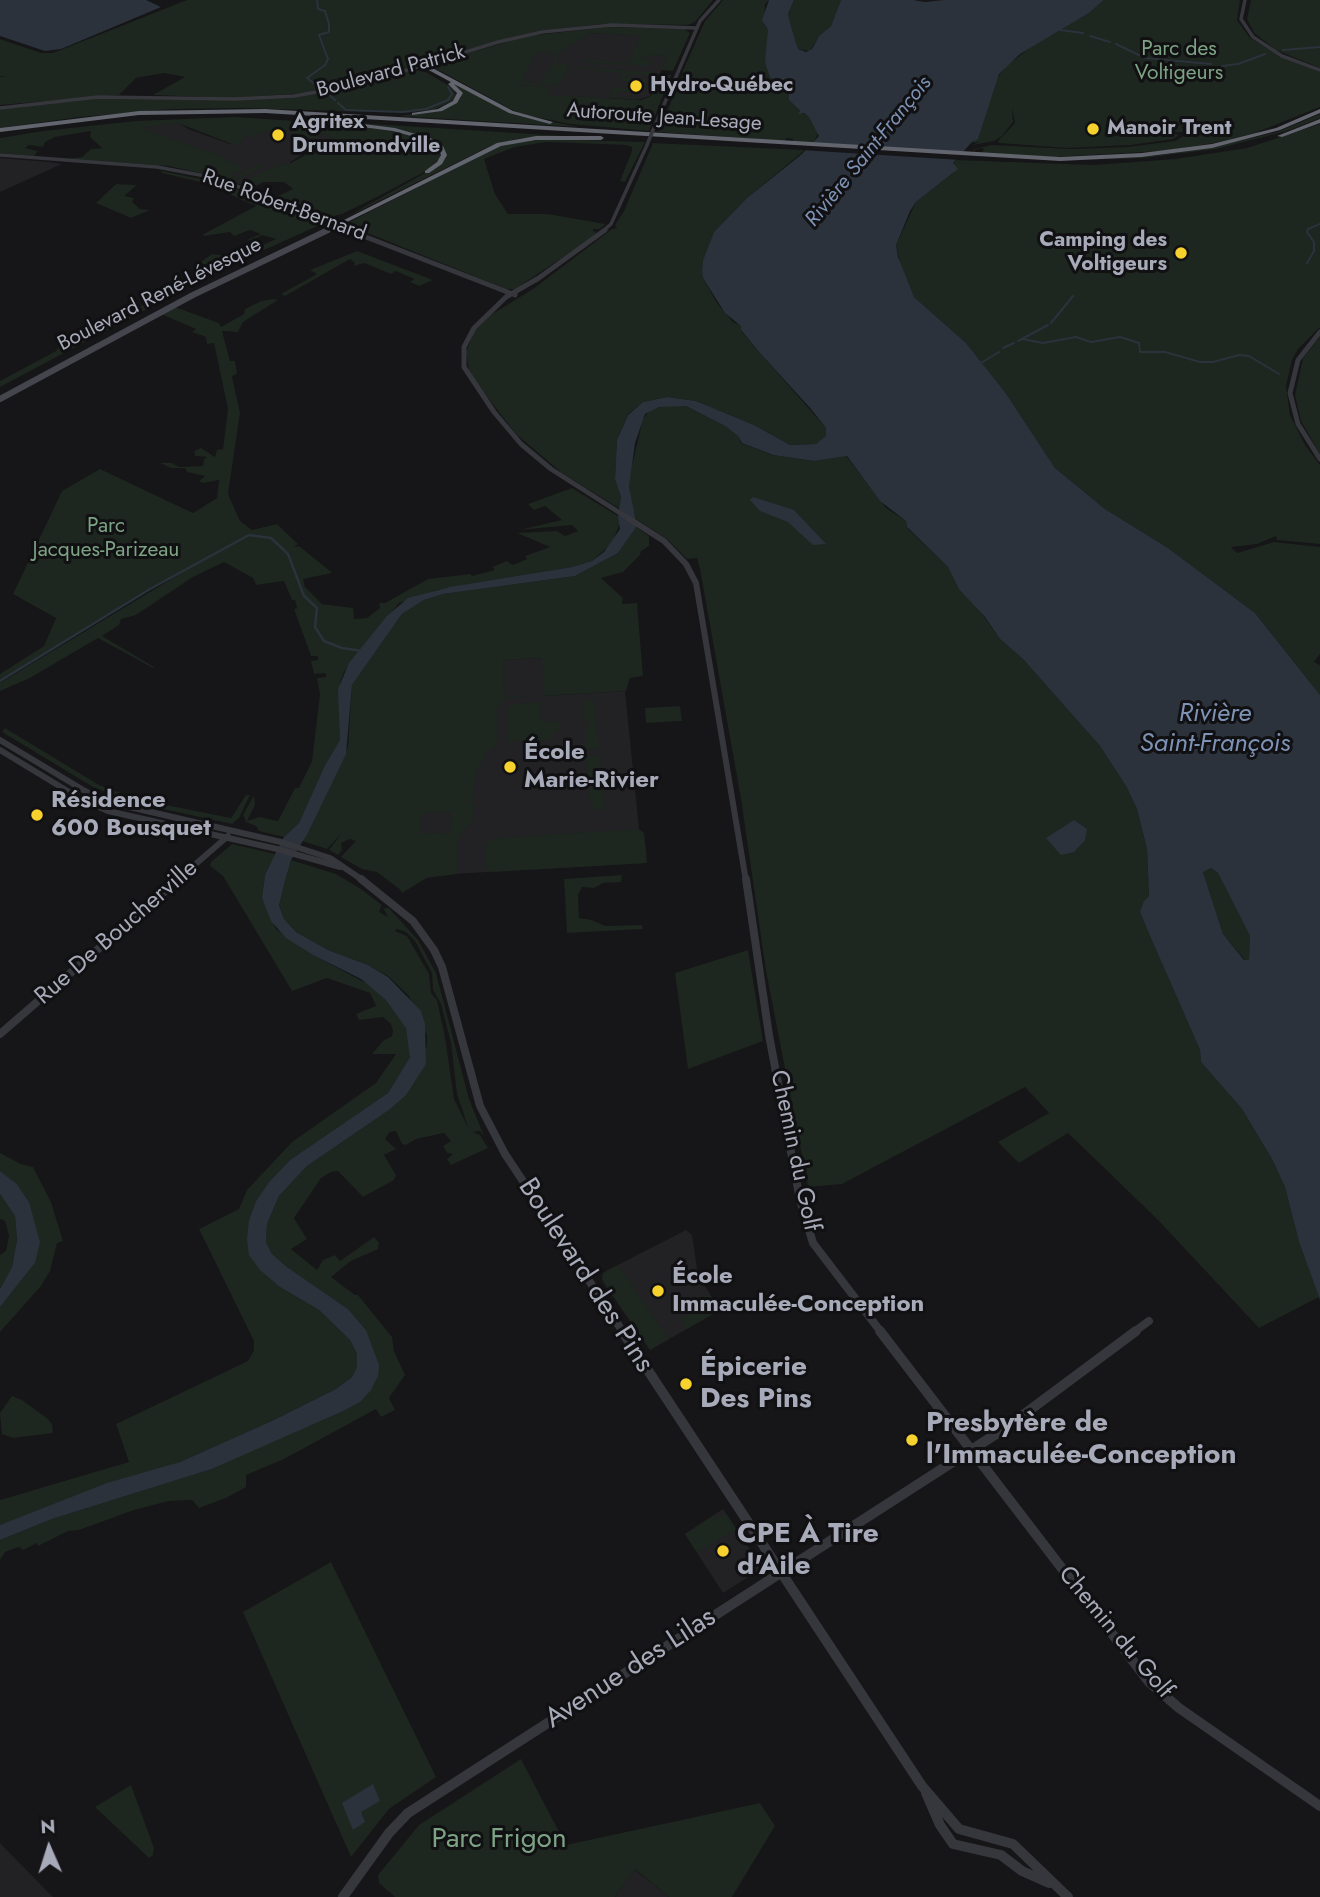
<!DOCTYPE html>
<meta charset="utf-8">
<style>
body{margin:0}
#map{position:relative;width:1320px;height:1897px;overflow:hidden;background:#161517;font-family:Jost,sans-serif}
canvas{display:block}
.north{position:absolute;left:14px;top:1813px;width:70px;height:70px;-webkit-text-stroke:5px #111012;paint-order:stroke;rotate:357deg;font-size:19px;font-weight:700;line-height:28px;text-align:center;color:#a7aab8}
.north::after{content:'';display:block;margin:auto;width:24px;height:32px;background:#a7aab8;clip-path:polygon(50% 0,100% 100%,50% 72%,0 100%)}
</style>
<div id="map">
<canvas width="1320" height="1897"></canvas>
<div class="north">N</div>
</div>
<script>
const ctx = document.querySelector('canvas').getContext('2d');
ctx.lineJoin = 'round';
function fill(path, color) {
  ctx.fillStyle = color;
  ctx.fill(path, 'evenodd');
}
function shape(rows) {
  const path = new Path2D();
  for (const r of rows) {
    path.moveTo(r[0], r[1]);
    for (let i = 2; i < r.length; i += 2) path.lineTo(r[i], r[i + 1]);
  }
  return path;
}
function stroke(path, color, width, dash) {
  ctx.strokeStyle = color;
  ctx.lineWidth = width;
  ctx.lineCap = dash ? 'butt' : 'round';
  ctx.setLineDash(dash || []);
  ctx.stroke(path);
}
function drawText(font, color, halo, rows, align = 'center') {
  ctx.font = font + ' Jost,sans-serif';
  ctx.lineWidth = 6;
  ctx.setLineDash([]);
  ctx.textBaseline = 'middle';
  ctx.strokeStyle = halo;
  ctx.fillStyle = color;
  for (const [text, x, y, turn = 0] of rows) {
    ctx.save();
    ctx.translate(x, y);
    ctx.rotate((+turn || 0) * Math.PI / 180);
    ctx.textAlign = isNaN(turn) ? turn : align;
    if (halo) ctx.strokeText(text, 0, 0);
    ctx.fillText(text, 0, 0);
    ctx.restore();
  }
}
fill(shape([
 [591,33,641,35,656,39,656,42,673,44,650,96,637,100,610,98,609,101,506,93,535,50],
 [170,123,179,123,188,129,230,144,239,143,245,135,283,126,346,133,346,138,350,139,327,152,305,153,290,162,292,168,252,188,192,170,211,154,140,128],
 [0,158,49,162,62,164,0,192],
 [543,658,543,696,625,691,639,829,644,833,647,863,435,875,421,881,402,893,401,890,377,872,362,869,341,857,356,841,335,831,498,660],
 [686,1230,692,1235,698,1275,720,1310,650,1350,603,1282,602,1276,606,1271],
 [723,1509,762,1568,723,1593,685,1534],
 [0,1843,41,1885,53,1897,0,1897],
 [634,1869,669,1897,615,1897]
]), '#222124');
fill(shape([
 [187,0,713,0,695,22,688,25,602,24,538,31,494,42,364,81,306,93,234,98,153,95,185,77,164,73,136,78,119,95,0,105,0,77,7,76,0,76,0,39,41,53,53,53],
 [723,0,769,0,765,4,764,24,768,30,769,41,765,63,772,76,790,90,789,100,800,112,810,117,819,132,813,143,793,142,793,139,787,138,784,141,658,132,682,76,688,75,682,73,705,21],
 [794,0,841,0,831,26,819,36,810,51,798,49,791,26,788,14],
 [1104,0,1240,0,1237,20,1250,38,1283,58,1320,72,1320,107,1255,133,1214,143,1163,151,1052,157,981,154,984,149,981,148,972,151,974,149,992,145,1071,149,1127,147,1175,141,1184,136,1188,128,1180,126,1183,129,1182,132,1170,132,1179,135,1173,139,1131,145,1067,148,999,143,998,141,1015,123,1012,107,1013,122,1002,136,994,141,973,145,979,142,974,143,974,140,979,135,994,83,1005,67,1031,47,1089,13],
 [1251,0,1320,0,1320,68,1276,50,1254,33,1247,19],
 [609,27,684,29,690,33,673,71,661,70,664,64,662,63,667,58,662,55,646,56,641,59,657,61,649,62,647,66,581,62,586,59,628,63,641,36,591,33,561,51,556,61,553,58,557,52,551,52,548,58,548,52,537,52,534,56,523,81,539,84,553,63,572,64,566,68,568,71,558,85,515,85,552,87,547,95,641,100,651,96,659,78,656,75,671,75,649,131,570,124,518,113,433,67,445,60,527,36],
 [580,66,626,71,652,72,651,75,625,75,625,78,649,79,643,93,618,91,616,93,616,95,640,98,610,97,613,88,635,88,640,85,637,83,621,81,622,73,596,71,596,68,576,68],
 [425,67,513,114,579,127,398,116,438,111,453,105,461,98,459,88],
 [412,70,424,71,453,88,456,95,455,100,433,110,406,113,241,108,173,109,79,117,0,128,0,109,86,99,282,98,348,88],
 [1320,114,1320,118,1287,131,1216,149,1143,158,1076,160,1153,156,1215,147,1277,132],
 [236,117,325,123,395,131,429,141,439,149,440,158,428,170,381,195,342,214,329,217,276,197,293,189,284,182,262,182,252,188,241,183,280,164,287,165,313,151,308,148,311,146,328,149,335,146,336,142,326,133,314,138,306,137,307,142,304,145,293,131,270,130,255,135,258,138,277,133,256,139,251,135,246,135,237,146,178,123,141,128,224,157,226,160,244,168,232,173,235,174,231,177,235,179,247,170,264,163,266,165,235,181,169,166,67,159,82,157,91,149,102,148,90,137,91,131,55,137,45,142,43,147,29,145,25,148,38,151,34,156,0,153,0,138,43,131,135,121],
 [356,123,565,136,521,138,490,146,339,221,441,164,443,146,434,139,401,130],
 [1320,124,1320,327,1298,349,1292,360,1286,386,1290,415,1305,445,1320,465,1320,544,1277,540,1276,536,1257,544,1231,547,1237,553,1274,542,1320,547,1320,654,1314,662,1320,665,1320,695,1255,613,1168,548,1105,509,1055,468,1005,392,966,343,914,297,903,276,896,245,916,202,952,174,953,164,956,160,1094,165,1175,159,1247,148],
 [547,139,645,142,625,182,620,181,632,151,632,147,626,145,546,142,515,147,484,159,495,194,508,214,548,214,605,224,600,229,592,229,596,233,589,240,515,289,506,289,345,224,504,144],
 [653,143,805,150,747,198,714,232,703,260,702,271,703,278,717,303,733,322,742,326,741,331,760,353,826,428,827,436,816,444,790,445,754,425,696,401,667,397,643,402,628,414,617,440,615,479,621,497,620,509,562,473,516,434,475,381,469,370,466,352,474,332,489,316,533,289,612,229,617,228,615,225,624,211],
 [161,171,222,183,322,224,264,250,257,248,276,239,262,235,251,241,247,240,261,234,250,230,234,236,230,232,205,236,202,235,256,206,204,183,162,173],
 [116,184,137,185,124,196,134,198,132,202,140,209,150,210,131,218,96,203],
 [251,250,258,253,190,286,184,283,213,269,199,263,212,254,237,257],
 [357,251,433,280,419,286,410,282,414,279,396,271,391,274,364,263,354,266,355,263,350,259,285,296,281,294,317,274,310,270],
 [176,288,181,291,0,387,0,381,56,351,66,336,91,332],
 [273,299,278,300,243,322,238,332,222,331,230,361,235,361,237,374,232,376,240,413,228,494,240,521,252,530,277,524,298,544,294,547,299,546,330,571,332,573,303,579,305,587,322,604,353,608,354,619,367,618,380,608,379,603,385,603,428,579,470,574,472,576,495,570,492,567,507,561,513,565,527,559,525,556,550,547,517,533,557,531,565,536,578,531,572,525,519,530,562,520,545,506,534,510,528,504,572,488,618,516,620,523,612,543,592,561,572,567,437,590,399,603,344,672,340,682,340,740,325,765,299,823,284,837,259,831,256,826,246,822,243,815,254,795,255,805,247,821,259,817,278,821,295,788,299,788,312,761,320,694,317,678,326,677,326,673,314,674,311,661,318,660,318,656,311,656,294,609,297,608,295,600,292,600,284,581,256,585,253,578,224,562,193,577,136,615,121,619,119,625,102,636,154,667,153,668,98,638,30,678,0,691,0,683,196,564,150,588,0,680,0,674,44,646,56,618,13,594,62,491,100,469,193,513,217,498,219,480,203,483,199,481,205,476,187,472,185,468,171,468,160,463,172,463,179,467,203,466,204,459,207,457,195,456,194,451,201,448,215,457,217,450,223,449,228,409,214,343,207,344,206,337,192,332,196,329,161,314,175,307,219,323,221,327,244,314,245,309,261,301],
 [1320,337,1320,454,1301,421,1295,395,1303,358],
 [669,405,686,406,725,426,738,436,741,443,772,455,814,461,846,456,886,508,906,521,907,528,948,567,1000,639,1023,659,1100,746,1126,786,1137,809,1147,849,1149,896,1140,912,1150,936,1200,1050,1201,1062,1242,1109,1272,1159,1285,1187,1299,1242,1319,1297,1259,1328,1158,1220,1068,1133,1019,1163,998,1142,1049,1113,1025,1087,842,1184,808,1187,766,971,741,799,700,569,697,558,687,559,667,539,636,519,632,505,629,487,631,470,643,419,651,409],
 [636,527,649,536,649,546,641,551,640,555,623,572,601,578,623,598,622,604,637,603,643,676,630,678,626,691,543,696,542,658,503,660,504,696,530,697,505,699,497,707,498,740,493,749,488,750,475,776,473,799,461,801,473,801,473,819,458,840,457,874,426,878,402,893,401,890,377,872,362,869,341,857,356,841,350,839,341,843,342,850,338,855,329,850,341,834,327,849,302,841,308,833,348,747,352,685,402,614,424,600,443,594,575,576,618,553],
 [451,812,450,832,421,834,422,814],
 [594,699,599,749,585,750,585,727,589,726,589,721,584,721,583,700],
 [541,702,542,722,560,721,560,730,554,731,554,736,548,740,508,742,507,708,515,704],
 [680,706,682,721,646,723,645,708],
 [5,728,99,785,137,799,133,803,93,787,2,732],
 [599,755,605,809,591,810,589,786,594,785,594,781,589,780,585,756],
 [246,795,250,795,239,818,232,824,149,806,151,802,231,818],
 [638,829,644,833,647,863,493,872,486,869,486,844,494,838],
 [232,844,275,854,265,875,262,898,276,929,313,955,377,989,399,1015,406,1028,410,1045,410,1057,388,1093,290,1160,269,1182,256,1201,249,1220,280,1287,319,1310,350,1340,357,1354,357,1367,352,1377,336,1389,276,1419,180,1462,0,1525,0,1500,129,1462,116,1424,248,1361,254,1350,254,1341,199,1229,239,1209,247,1190,292,1142,376,1083,396,1054,372,1054,383,1041,392,1036,393,1031,391,1024,383,1017,359,1020,356,1014,376,1006,370,993,327,978,292,991,223,876,210,866,211,862],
 [291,860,336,874,361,889,382,905,379,912,388,917,383,908,389,908,418,940,436,973,469,1099,484,1136,480,1131,473,1132,480,1135,488,1148,451,1165,447,1159,453,1154,447,1153,443,1146,451,1141,444,1133,416,1139,406,1145,402,1144,396,1131,390,1132,385,1139,396,1149,384,1155,396,1175,394,1180,363,1197,338,1171,331,1172,321,1178,294,1218,307,1239,291,1249,317,1270,323,1260,335,1255,340,1261,374,1237,379,1243,378,1249,351,1261,331,1277,355,1295,358,1295,392,1337,394,1351,405,1375,389,1398,395,1410,381,1417,376,1409,284,1459,246,1475,246,1487,226,1498,199,1508,192,1500,169,1501,134,1510,79,1530,68,1531,38,1546,37,1543,23,1550,19,1547,5,1552,0,1560,0,1540,52,1519,212,1469,360,1402,366,1330,348,1309,287,1267,272,1254,266,1242,267,1224,279,1196,307,1166,389,1110,427,1046,427,1035,409,996,388,976,368,965,328,950,296,932,284,919,279,904],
 [397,929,406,932,415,941,432,973,433,990,441,1004,451,1043,457,1094,468,1127,454,1099,445,1037,437,1000,431,993,429,974,407,936,395,931],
 [1211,868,1218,873,1250,936,1249,961,1245,960,1223,934,1203,872],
 [622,875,621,882,603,883,594,888,582,887,578,895,579,918,592,920,605,926,642,925,643,929,567,933,564,879],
 [748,950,763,1041,688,1069,675,973],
 [0,1153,21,1164,33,1167,51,1202,63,1241,57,1243,50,1271,41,1286,0,1332,0,1307,35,1263,29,1202,17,1184,0,1171],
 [0,1194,15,1216,17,1240,12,1267,0,1289,0,1255,6,1251,9,1236,5,1221,0,1219],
 [618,1265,669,1339,650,1350,602,1279,603,1273],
 [709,1293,720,1310,687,1329,680,1319,701,1308,697,1300],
 [12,1396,22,1400,48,1419,52,1424,53,1433,13,1438,2,1434,0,1413],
 [726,1513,750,1550,747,1551,735,1530,697,1553,685,1534,714,1515,717,1519],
 [331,1562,436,1777,389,1809,351,1857,243,1612],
 [521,1759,566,1845,760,1803,775,1826,732,1897,669,1897,635,1869,615,1897,395,1897,379,1883,378,1875,419,1825],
 [131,1785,154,1848,153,1855,149,1858,95,1807]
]), '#1d261f');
fill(shape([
 [0,0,146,0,161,7,61,49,45,51,0,36],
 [769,0,794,0,788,14,791,26,798,49,806,52,812,49,819,36,831,26,841,0,913,0,925,2,944,0,1104,0,1089,13,1020,54,999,74,978,139,971,143,953,163,958,169,916,202,910,211,896,245,898,257,914,297,966,343,1005,392,1055,468,1105,509,1168,548,1255,613,1320,695,1320,1300,1299,1242,1285,1187,1272,1159,1242,1109,1201,1062,1200,1050,1150,936,1140,912,1144,901,1149,896,1147,849,1137,809,1126,786,1100,746,1023,659,1000,639,985,617,959,589,948,567,907,527,906,521,880,501,847,456,814,461,773,455,742,443,738,436,725,426,686,406,659,407,645,414,635,443,629,487,637,526,618,553,575,576,443,594,424,600,402,614,352,685,346,754,308,833,291,860,284,885,279,905,284,919,296,932,328,950,368,965,388,977,421,1011,425,1024,426,1064,406,1095,389,1110,307,1166,279,1196,267,1224,266,1242,272,1254,287,1267,348,1309,366,1330,379,1365,378,1376,371,1390,360,1402,343,1411,212,1469,52,1519,0,1540,0,1525,107,1483,180,1462,276,1419,336,1389,352,1377,357,1367,357,1354,350,1340,319,1310,280,1287,260,1270,249,1255,247,1240,249,1220,256,1201,269,1182,290,1160,388,1093,410,1057,406,1028,386,1000,361,979,313,955,286,938,271,921,262,898,265,875,275,854,284,837,299,823,325,765,340,740,338,689,349,663,387,616,408,598,450,587,572,567,592,561,604,552,620,529,618,517,621,497,615,479,617,440,628,415,643,402,667,397,696,401,754,425,790,445,816,444,826,436,826,428,811,409,760,353,741,330,741,326,725,313,703,278,702,271,703,260,714,232,747,198,802,154,819,136,809,117,804,113,798,114,800,111,789,100,789,89,770,77,765,63,768,30,762,20],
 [1211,868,1218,873,1250,936,1249,960,1244,960,1223,934,1203,872],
 [753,497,794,510,826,544,813,545,788,522,760,511,750,500],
 [1074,820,1087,829,1085,840,1074,852,1061,855,1046,838],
 [0,1171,17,1184,29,1202,40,1242,35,1263,0,1307,0,1289,12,1267,17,1240,15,1216,0,1194],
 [373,1784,380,1801,361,1812,365,1822,353,1830,342,1803]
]), '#2b323c');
fill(shape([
 [808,143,967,153,961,160,801,150]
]), '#161517');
stroke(shape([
 [317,0,318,9,325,11,329,24,329,32,319,35,328,59,325,65,307,78,321,89],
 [1060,30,1083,33],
 [1090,36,1110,42],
 [1116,44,1145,58,1211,64],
 [1283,50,1320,47],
 [1222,66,1238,64,1265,54],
 [328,94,335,100],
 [338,103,346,110,402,112,426,109,448,100,452,94,448,87],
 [1307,263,1314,251,1314,242,1307,232,1308,229,1320,224],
 [1051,323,1073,296],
 [1022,339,1043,343,1076,337,1091,342,1120,337,1139,343,1140,352,1165,352,1200,362,1213,362,1239,355,1249,356,1279,374],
 [1018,341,1048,325],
 [1003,348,1014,343],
 [981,363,999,352]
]), '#2b323c', 2);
stroke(shape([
 [0,681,150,589,249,535,271,538,288,554,304,596,317,608,315,627,324,641,342,648,362,651]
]), '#2b323c', 2.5);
stroke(shape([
 [1245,0,1241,19,1253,37,1282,56,1320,70],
 [0,108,98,97,235,99,294,96,362,84,498,42,542,32,612,25,697,28],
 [653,130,700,21,719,0],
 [0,155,157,167,216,178,352,231],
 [603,231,611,224,647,145]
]), '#36363d', 3.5);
stroke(shape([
 [348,230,515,295],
 [537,279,506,297,474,328,464,347,464,367,494,412,521,444,551,469,631,520],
 [536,280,605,230],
 [1320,332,1298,360,1290,393,1298,424,1320,459]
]), '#36363d', 5);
stroke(shape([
 [628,518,664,541,686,564,696,583,746,881],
 [0,740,85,791,112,803,281,842,330,858,364,881],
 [0,750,79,798,108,811,277,849,340,867],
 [176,881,228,836]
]), '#36363d', 6);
stroke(shape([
 [361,879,413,921,434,950,442,967,480,1106,505,1154,623,1332],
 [746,879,769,1035,800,1200,813,1243,881,1332],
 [0,1034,179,879],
 [1134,1332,1149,1321]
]), '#36363d', 8);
stroke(shape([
 [622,1331,922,1786,959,1829,1013,1844,1068,1897],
 [880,1331,1149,1682,1179,1708,1320,1806],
 [926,1793,940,1825,953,1844,1001,1855,1022,1871,1049,1883],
 [343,1897,389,1833,408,1813,1007,1427,1136,1331]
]), '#36363d', 10);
stroke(shape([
 [324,231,337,225]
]), '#44454d', 4.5);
stroke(shape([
 [0,399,193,295,328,230]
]), '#44454d', 6);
fill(shape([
 [421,64,425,64,513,111,553,122,550,124,509,113,454,84,463,93,457,103,442,111,412,115,412,113,438,109,453,101,457,93,448,84,451,82,421,66,421,64],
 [265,109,1060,157,1142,153,1212,144,1276,128,1320,109,1320,113,1280,130,1212,148,1142,157,1060,161,265,113,139,115,0,132,0,128,139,111,265,109],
 [316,118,395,128,433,139,443,146,447,155,442,164,429,173,425,173,425,171,437,162,441,155,438,148,429,141,393,131,314,121,313,120,316,118],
 [1320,119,1320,123,1282,137,1277,136,1320,119],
 [536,136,601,136,604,138,601,140,536,140,501,146,339,226,334,225,497,143,536,136]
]), '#62646e');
stroke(shape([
 [647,145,653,130]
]), '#36363d', 3.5);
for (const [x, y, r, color] of [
 [636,86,7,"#f7d12e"],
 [1093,129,7,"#f7d12e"],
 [278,135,7,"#f7d12e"],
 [1181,253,7,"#f7d12e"],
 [510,767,7,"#f7d12e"],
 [37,815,7,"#f7d12e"],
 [658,1291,7,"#f7d12e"],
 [686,1384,7,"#f7d12e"],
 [912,1440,7,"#f7d12e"],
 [723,1551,7,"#f7d12e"]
]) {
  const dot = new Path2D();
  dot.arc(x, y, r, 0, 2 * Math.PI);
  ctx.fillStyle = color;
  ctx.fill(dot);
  stroke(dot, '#111012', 2.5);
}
drawText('21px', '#7da385', '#111012', [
 ["Parc des",1179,50],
 ["Voltigeurs",1179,74],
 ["Parc",106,527],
 ["Jacques-Parizeau",106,551]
]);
drawText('21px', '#a7aab8', '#111012', [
 ["Boulevard Patrick",391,72,-15],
 ["Autoroute Jean-Lesage",664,118,4],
 ["Rue Robert-Bernard",284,206,20],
 ["Boulevard René-Lévesque",160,295,-27]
]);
drawText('bold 21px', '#a7aab8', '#111012', [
 ["Hydro-Québec",650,86],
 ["Agritex",292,123],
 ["Drummondville",292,147],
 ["Manoir Trent",1107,129],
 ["Camping des",1167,241,"right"],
 ["Voltigeurs",1167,265,"right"]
], 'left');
drawText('italic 21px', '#7d92b4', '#111012', [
 ["Rivière Saint-François",869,152,-51]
]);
drawText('bold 24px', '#a7aab8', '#111012', [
 ["École",524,753],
 ["Marie-Rivier",524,781],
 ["Résidence",51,801],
 ["600 Bousquet",51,829],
 ["École",672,1277],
 ["Immaculée-Conception",672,1305]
], 'left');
drawText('24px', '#a7aab8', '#111012', [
 ["Rue De Boucherville",117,933,-41],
 ["Chemin du Golf",794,1151,78],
 ["Chemin du Golf",1115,1633,50]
]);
drawText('italic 26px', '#7d92b4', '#111012', [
 ["Rivière",1215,715],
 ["Saint-François",1215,745]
]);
drawText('28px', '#a7aab8', '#111012', [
 ["Boulevard des Pins",585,1276,57],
 ["Avenue des Lilas",631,1669,-33]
]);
drawText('bold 28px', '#a7aab8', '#111012', [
 ["Épicerie",700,1368],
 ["Des Pins",700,1400],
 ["Presbytère de",926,1424],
 ["l'Immaculée-Conception",926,1456],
 ["CPE À Tire",737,1535],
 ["d'Aile",737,1567]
], 'left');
drawText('28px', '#7da385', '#111012', [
 ["Parc Frigon",499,1840]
]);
</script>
